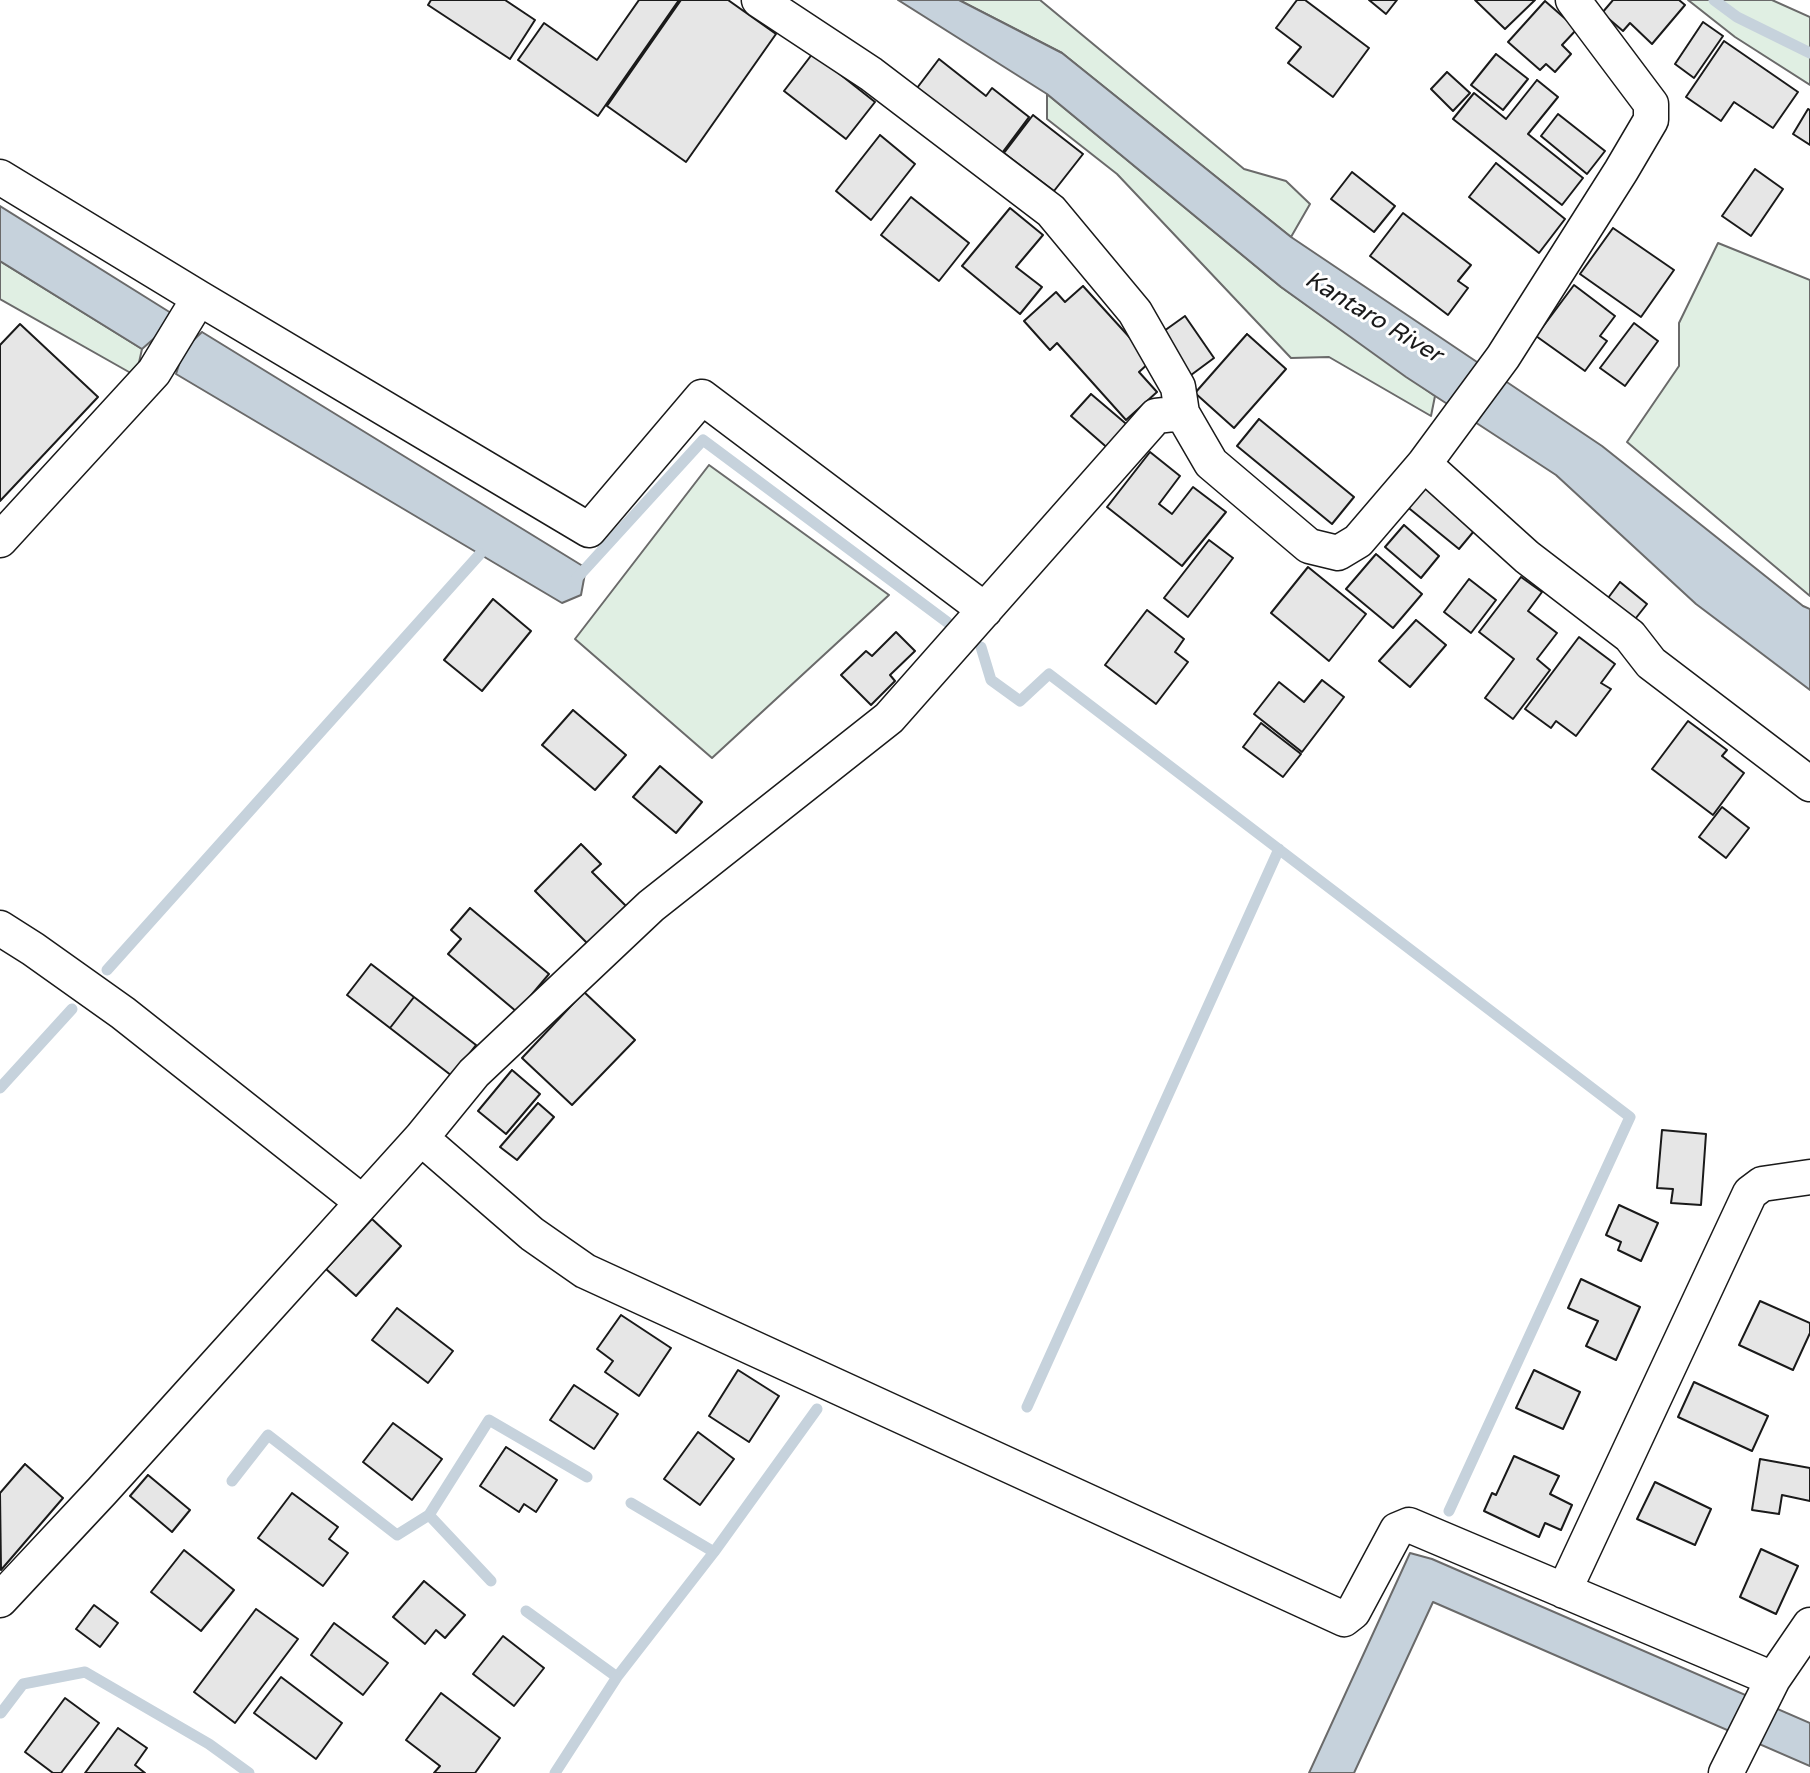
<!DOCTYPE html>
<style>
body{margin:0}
canvas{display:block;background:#fff}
</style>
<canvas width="1810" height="1773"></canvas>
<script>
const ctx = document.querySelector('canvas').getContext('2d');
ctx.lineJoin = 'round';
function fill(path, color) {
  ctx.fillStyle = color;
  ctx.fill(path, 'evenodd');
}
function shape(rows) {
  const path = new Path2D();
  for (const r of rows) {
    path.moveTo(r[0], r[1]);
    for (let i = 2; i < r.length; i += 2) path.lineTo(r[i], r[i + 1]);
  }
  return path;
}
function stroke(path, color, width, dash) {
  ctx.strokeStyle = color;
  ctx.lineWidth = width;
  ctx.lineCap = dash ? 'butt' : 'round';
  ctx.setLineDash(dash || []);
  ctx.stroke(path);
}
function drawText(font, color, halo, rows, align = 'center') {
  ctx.font = font + ' "Varela Round",sans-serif';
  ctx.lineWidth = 6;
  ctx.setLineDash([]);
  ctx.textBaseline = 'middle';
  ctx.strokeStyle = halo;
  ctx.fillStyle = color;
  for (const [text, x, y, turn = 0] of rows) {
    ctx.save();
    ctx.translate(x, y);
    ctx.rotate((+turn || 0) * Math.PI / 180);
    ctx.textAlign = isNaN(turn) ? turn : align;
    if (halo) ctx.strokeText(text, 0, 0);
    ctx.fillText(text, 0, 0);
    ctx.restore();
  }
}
const green = shape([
 [959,0,1040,0,1244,169,1286,181,1310,204,1291,237,1062,53,959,0],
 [1688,0,1772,0,1810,17,1810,85,1735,37,1688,0],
 [1047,94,1281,287,1435,396,1431,416,1329,357,1291,358,1117,174,1047,119,1047,94],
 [1718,243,1810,280,1810,596,1627,442,1679,366,1679,323,1718,243],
 [0,261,142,349,136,376,0,299,0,261],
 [709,465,889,595,712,758,575,639,709,465]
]);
fill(green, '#e0efe3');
stroke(green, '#6a6a6a', 2);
const water = shape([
 [898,0,959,0,1062,53,1291,237,1602,446,1803,606,1810,609,1810,690,1696,604,1556,475,1406,377,1281,287,1047,94,898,0],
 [0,206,171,313,158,335,142,349,0,261,0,206],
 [202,332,586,568,581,595,562,603,176,374,184,349,202,332],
 [1410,1553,1432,1559,1810,1723,1810,1766,1433,1602,1354,1773,1309,1773,1410,1553]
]);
fill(water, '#c6d2dc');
stroke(water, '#6a6a6a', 2);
stroke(shape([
 [1714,0,1737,17,1810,53],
 [576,579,703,440,947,622],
 [981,647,991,680,1020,701,1049,674,1630,1117,1449,1511],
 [107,970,480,554],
 [0,1088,72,1009],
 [1027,1407,1279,849],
 [232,1481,268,1435,397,1535,429,1515,489,1420,587,1477],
 [631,1503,714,1552],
 [429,1515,491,1581],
 [526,1611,617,1677],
 [1,1713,23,1684,85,1672,209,1744,249,1773],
 [555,1773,617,1677,714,1552,817,1409]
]), '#c6d2dc', 11);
const building = shape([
 [431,0,505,0,535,20,510,59,428,5,431,0],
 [639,0,679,0,598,116,518,60,544,23,597,60,639,0],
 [681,0,728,0,776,34,686,162,607,106,681,0],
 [1297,0,1305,0,1369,48,1333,97,1288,63,1301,47,1276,28,1297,0],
 [1369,0,1397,0,1386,14,1369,0],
 [1475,0,1535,0,1505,29,1475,0],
 [1613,0,1679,0,1685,5,1652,44,1630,23,1623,31,1602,13,1613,0],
 [1545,1,1577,29,1562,45,1571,54,1555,72,1546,64,1540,70,1508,42,1545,1],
 [1703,22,1723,36,1694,78,1675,64,1703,22],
 [1724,41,1798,92,1773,128,1734,102,1721,121,1686,97,1724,41],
 [813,53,875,102,846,139,784,91,813,53],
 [1496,54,1528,79,1503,110,1471,85,1496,54],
 [939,59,986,96,992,88,1029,117,1002,153,917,88,939,59],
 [1447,72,1470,93,1453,111,1431,89,1447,72],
 [1537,80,1558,97,1528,134,1583,178,1562,205,1453,119,1474,93,1506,119,1537,80],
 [1808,109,1810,110,1810,145,1793,134,1808,109],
 [1558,114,1605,151,1587,174,1541,136,1558,114],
 [1033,115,1083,154,1054,191,1004,153,1033,115],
 [880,135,915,164,871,220,836,191,880,135],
 [1496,163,1565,219,1539,253,1469,197,1496,163],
 [1755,169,1783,189,1751,236,1722,216,1755,169],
 [1352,172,1395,206,1374,232,1331,199,1352,172],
 [911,197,969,243,939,281,881,235,911,197],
 [1010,208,1043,235,1016,267,1042,287,1020,314,962,266,1010,208],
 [1403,213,1471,265,1458,281,1468,288,1448,315,1370,256,1403,213],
 [1613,228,1674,270,1641,317,1580,274,1613,228],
 [1574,285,1615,316,1600,336,1607,341,1585,371,1536,336,1574,285],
 [1083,286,1151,361,1139,372,1157,392,1126,420,1057,343,1050,350,1024,321,1056,292,1065,302,1083,286],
 [1185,316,1214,358,1187,378,1157,336,1185,316],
 [1634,323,1658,341,1625,386,1600,368,1634,323],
 [20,324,98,397,0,501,0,345,20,324],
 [1247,334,1286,369,1234,428,1195,393,1247,334],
 [1091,394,1131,428,1111,451,1071,416,1091,394],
 [1259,419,1354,497,1332,524,1237,446,1259,419],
 [1150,452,1180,476,1159,504,1172,514,1193,487,1226,512,1182,566,1107,507,1150,452],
 [1424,481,1479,525,1459,549,1405,505,1424,481],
 [1404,525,1439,556,1421,578,1385,547,1404,525],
 [1209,540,1233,558,1188,617,1164,598,1209,540],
 [1376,554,1422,594,1393,628,1346,589,1376,554],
 [1308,567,1366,614,1329,661,1271,613,1308,567],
 [1521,577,1542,592,1528,611,1557,633,1537,659,1550,670,1513,719,1485,698,1514,659,1479,632,1521,577],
 [1469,579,1496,600,1471,633,1444,612,1469,579],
 [1620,582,1647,604,1632,623,1605,602,1620,582],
 [493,599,531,631,482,691,444,660,493,599],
 [1147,610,1184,639,1175,652,1188,662,1156,704,1105,665,1147,610],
 [1416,620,1446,645,1410,687,1379,661,1416,620],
 [896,632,915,651,890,675,895,681,871,705,841,675,866,651,872,656,896,632],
 [1579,637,1615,664,1601,683,1611,689,1576,736,1556,721,1551,728,1525,709,1579,637],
 [1322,680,1344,697,1302,752,1254,714,1279,682,1304,702,1322,680],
 [573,710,626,755,595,790,542,745,573,710],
 [1688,721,1727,750,1722,756,1744,773,1713,815,1652,769,1688,721],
 [1261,723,1301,754,1283,777,1243,747,1261,723],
 [660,766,702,802,676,833,633,797,660,766],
 [1722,807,1749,828,1726,858,1699,837,1722,807],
 [581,844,601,864,592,872,626,906,588,944,535,891,581,844],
 [470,908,549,974,517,1012,448,954,461,939,451,930,470,908],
 [371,964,414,997,390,1028,347,995,371,964],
 [584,992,635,1040,572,1105,522,1058,584,992],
 [414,997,476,1045,452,1076,390,1028,414,997],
 [512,1070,540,1094,506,1134,478,1111,512,1070],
 [538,1103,554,1117,517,1160,500,1147,538,1103],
 [1662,1130,1706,1134,1701,1205,1671,1203,1673,1189,1657,1188,1662,1130],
 [1619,1205,1658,1223,1641,1261,1618,1250,1621,1242,1606,1235,1619,1205],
 [372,1219,401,1246,356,1296,326,1269,372,1219],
 [1581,1279,1640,1307,1616,1360,1586,1346,1598,1321,1568,1308,1581,1279],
 [1760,1301,1810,1323,1810,1333,1793,1370,1739,1345,1760,1301],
 [397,1308,453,1351,428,1383,372,1340,397,1308],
 [621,1315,671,1348,639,1396,605,1372,613,1361,597,1349,621,1315],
 [738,1370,779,1396,749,1442,709,1416,738,1370],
 [1534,1370,1580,1392,1563,1429,1516,1408,1534,1370],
 [1694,1382,1768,1416,1752,1451,1678,1417,1694,1382],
 [574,1385,618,1414,594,1449,550,1420,574,1385],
 [393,1423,442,1459,412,1500,363,1462,393,1423],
 [698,1432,734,1459,700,1505,664,1479,698,1432],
 [506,1447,557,1480,536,1512,524,1504,519,1512,480,1486,506,1447],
 [1514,1456,1559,1476,1550,1494,1572,1505,1561,1530,1545,1523,1539,1537,1484,1511,1492,1493,1496,1495,1514,1456],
 [1760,1459,1810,1468,1810,1501,1782,1495,1779,1514,1752,1510,1760,1459],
 [25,1464,63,1498,1,1570,0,1493,25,1464],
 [148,1475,190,1510,172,1532,130,1496,148,1475],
 [1655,1482,1711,1509,1695,1545,1637,1519,1655,1482],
 [292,1493,338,1527,329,1539,348,1553,323,1586,258,1538,292,1493],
 [1761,1549,1798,1566,1776,1614,1740,1597,1761,1549],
 [184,1550,234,1590,201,1631,151,1592,184,1550],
 [424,1581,465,1615,445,1638,436,1630,425,1644,393,1617,424,1581],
 [94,1605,118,1623,100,1647,76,1629,94,1605],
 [256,1609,298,1639,235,1723,194,1692,256,1609],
 [334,1623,388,1663,363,1695,311,1655,334,1623],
 [503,1636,544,1668,514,1706,473,1674,503,1636],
 [281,1677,342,1723,316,1759,254,1713,281,1677],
 [441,1693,500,1738,475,1773,434,1773,440,1766,406,1740,441,1693],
 [65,1698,99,1723,61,1773,53,1773,25,1752,65,1698],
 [118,1728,147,1748,135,1765,145,1773,85,1773,118,1728]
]);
fill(building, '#e6e6e6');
stroke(building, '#1a1a1a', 2);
const minor = shape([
 [759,0,871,74,1051,211,1135,312,1178,387,1182,413],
 [0,177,199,298,589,530,702,397,985,610],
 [1424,464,1527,557,1630,636,1651,663,1810,784],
 [0,540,154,372,199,298],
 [0,928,33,949,123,1013,362,1202],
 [421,1138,532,1234,585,1271,1344,1619,1353,1612,1397,1530,1409,1525,1773,1679],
 [1564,1591,1750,1193,1762,1184,1810,1177],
 [0,1600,102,1491,421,1138,474,1073,651,906,889,718,1156,416,1182,413,1211,463,1309,546,1338,553,1358,541,1424,464,1503,357,1621,171,1651,120,1651,104,1573,0],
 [1726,1773,1773,1679,1810,1625]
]);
stroke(minor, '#1a1a1a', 37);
stroke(minor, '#fff', 34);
drawText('italic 24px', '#1a1a1a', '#fff', [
 ["Kantaro River",1373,318,31]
]);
</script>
